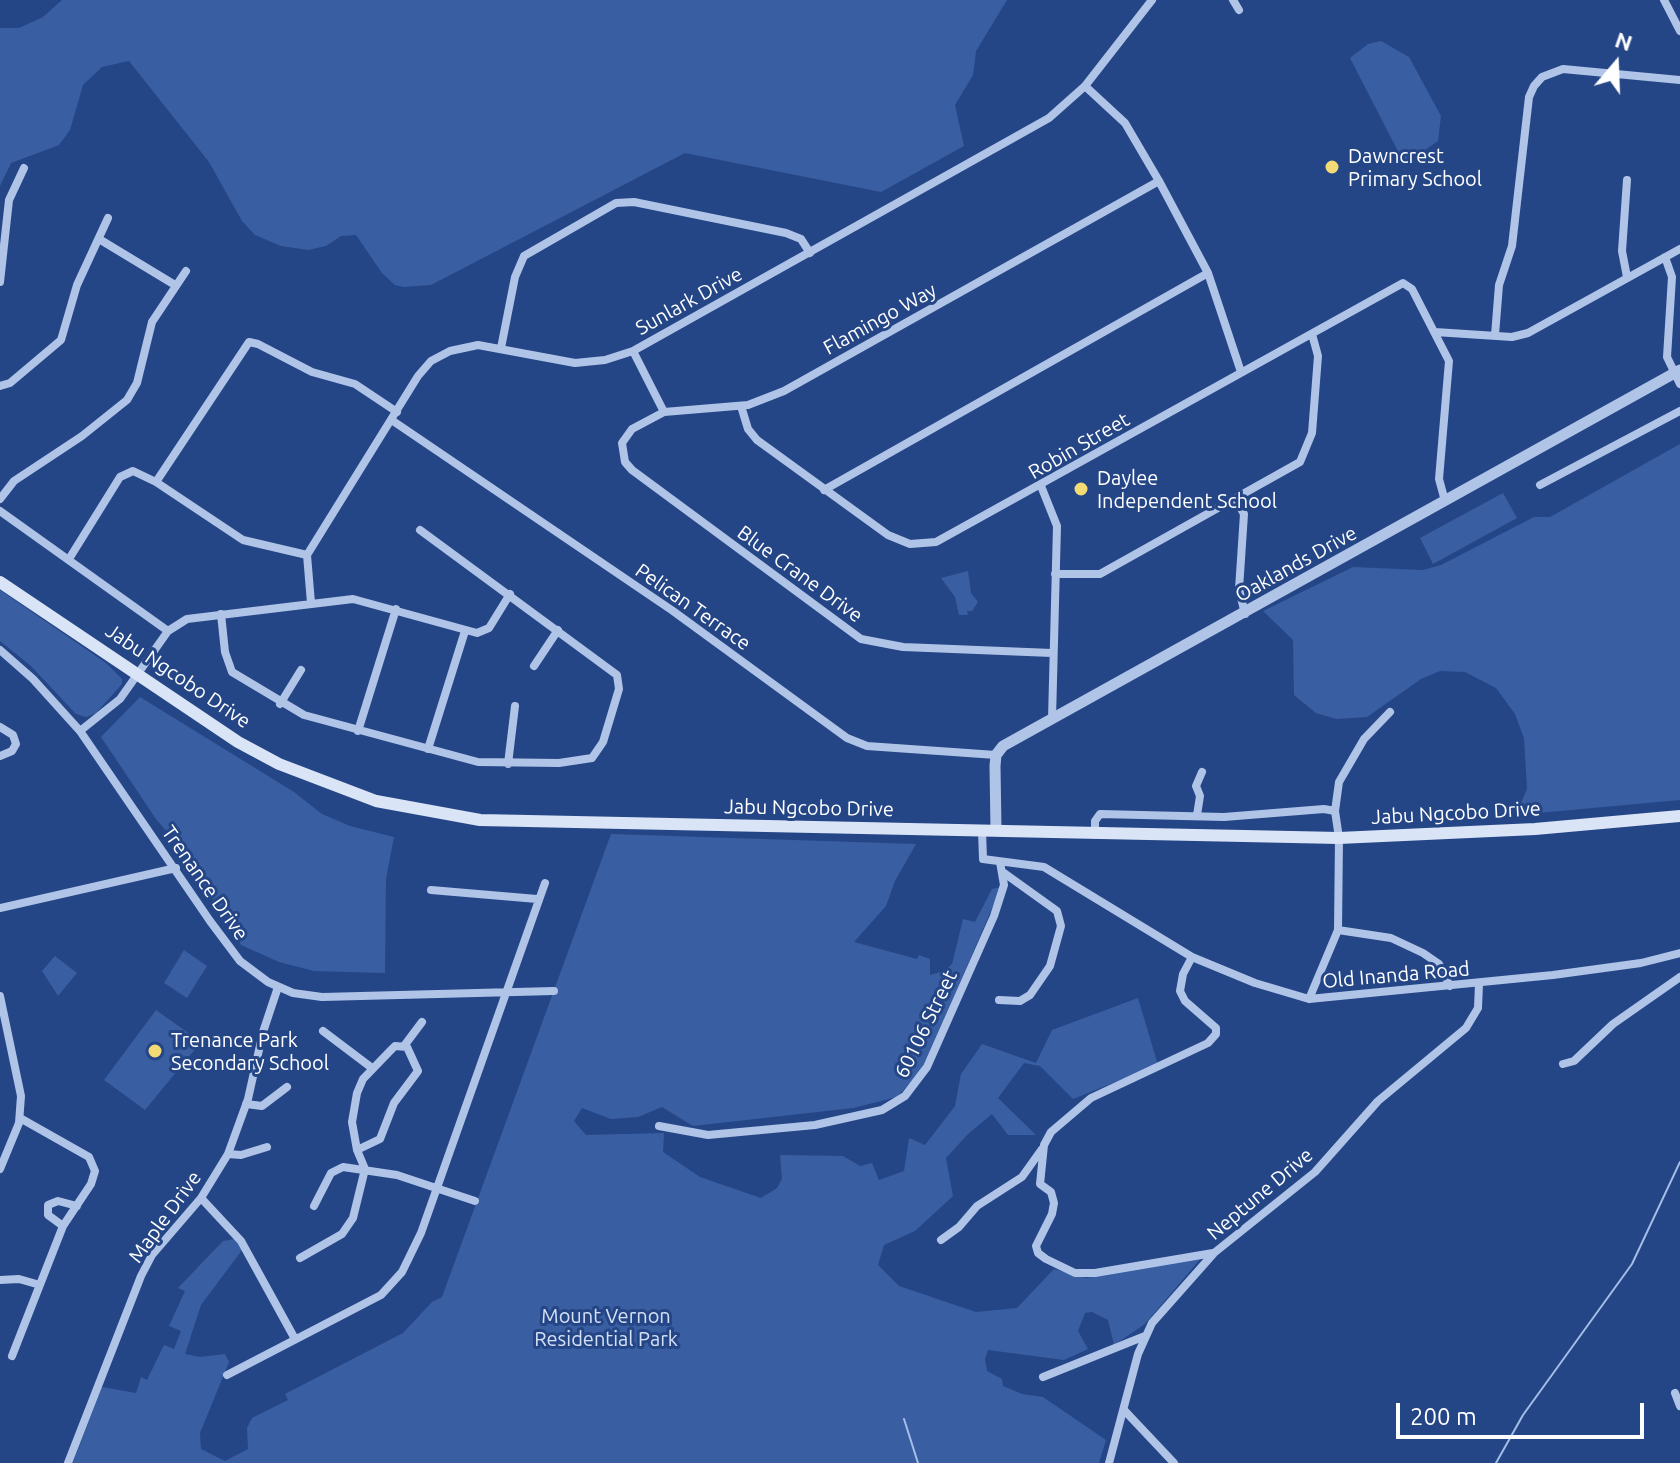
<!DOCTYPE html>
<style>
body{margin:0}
#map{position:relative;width:1680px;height:1463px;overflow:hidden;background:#254686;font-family:Ubuntu,sans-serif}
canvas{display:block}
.north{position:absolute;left:1576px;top:24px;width:80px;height:80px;-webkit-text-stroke:6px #254686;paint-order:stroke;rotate:19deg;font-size:22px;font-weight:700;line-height:32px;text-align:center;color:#fff}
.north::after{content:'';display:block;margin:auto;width:28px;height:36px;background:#fff;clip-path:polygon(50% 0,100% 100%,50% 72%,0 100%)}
.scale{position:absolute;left:1396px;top:1403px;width:248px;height:36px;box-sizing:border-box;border:4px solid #fff;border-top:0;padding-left:10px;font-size:24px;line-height:28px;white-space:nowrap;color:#fff;-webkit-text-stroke:6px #254686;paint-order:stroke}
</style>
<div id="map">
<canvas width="1680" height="1463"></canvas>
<div class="north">N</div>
<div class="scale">200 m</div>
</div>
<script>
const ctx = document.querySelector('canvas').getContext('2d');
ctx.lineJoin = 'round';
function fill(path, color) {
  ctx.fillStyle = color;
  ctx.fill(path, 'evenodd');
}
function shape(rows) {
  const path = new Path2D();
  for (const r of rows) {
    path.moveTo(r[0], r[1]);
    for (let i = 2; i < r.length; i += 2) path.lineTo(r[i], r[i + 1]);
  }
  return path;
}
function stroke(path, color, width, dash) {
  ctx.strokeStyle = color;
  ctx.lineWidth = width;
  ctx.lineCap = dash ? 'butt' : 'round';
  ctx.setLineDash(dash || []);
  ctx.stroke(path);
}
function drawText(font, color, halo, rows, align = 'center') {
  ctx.font = font + ' Ubuntu,sans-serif';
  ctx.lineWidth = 6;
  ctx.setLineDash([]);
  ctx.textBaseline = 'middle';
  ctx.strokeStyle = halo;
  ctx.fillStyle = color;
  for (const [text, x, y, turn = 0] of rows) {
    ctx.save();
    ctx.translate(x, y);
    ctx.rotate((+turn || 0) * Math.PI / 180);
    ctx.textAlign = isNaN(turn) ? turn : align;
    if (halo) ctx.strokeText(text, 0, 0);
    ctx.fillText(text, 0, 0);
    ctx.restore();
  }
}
fill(shape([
 [62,0,1007,0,976,51,973,75,955,105,964,146,881,192,685,153,431,285,404,287,395,285,382,273,356,235,341,236,326,246,308,250,281,246,255,235,242,221,209,162,129,61,102,67,83,85,70,130,59,145,11,163,0,186,0,28,19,28,43,17],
 [1381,41,1409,57,1441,116,1438,141,1408,162,1404,163,1350,58,1368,44],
 [1680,444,1680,800,1516,815,1527,789,1524,738,1515,714,1496,688,1465,672,1440,671,1421,679,1367,717,1336,719,1316,713,1294,695,1293,640,1263,611,1353,567,1423,570,1441,565,1534,517,1550,517],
 [1503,493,1517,518,1433,564,1420,538],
 [968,571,971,593,978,602,972,611,967,611,968,615,959,615,955,597,941,578],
 [0,590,106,663,122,679,122,684,96,713,86,717,76,714,31,666,0,641],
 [140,697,294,792,322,814,350,826,394,837,386,879,385,973,314,971,279,962,241,945,183,851,156,819,101,737],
 [611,834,916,844,895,881,886,906,854,942,917,959,919,955,930,959,930,975,944,971,952,964,963,919,975,922,992,889,1001,887,929,1055,917,1076,897,1097,853,1108,693,1126,662,1107,638,1117,611,1119,582,1108,574,1121,586,1135,664,1133,663,1152,700,1177,761,1198,777,1188,782,1179,780,1155,843,1156,860,1166,872,1163,879,1180,904,1171,909,1138,925,1145,955,1106,961,1074,982,1044,1036,1063,1052,1030,1138,998,1158,1065,1073,1099,1040,1066,1024,1063,998,1098,1036,1135,1008,1135,992,1114,968,1134,946,1158,953,1196,915,1231,884,1245,878,1265,899,1286,976,1312,1017,1308,1054,1269,1086,1278,1202,1257,1145,1324,1114,1345,1108,1320,1092,1312,1085,1313,1078,1331,1088,1349,1064,1360,988,1350,985,1359,987,1371,1002,1379,1003,1386,1022,1394,1043,1397,1106,1440,1099,1463,73,1463,102,1387,136,1393,141,1377,147,1380,164,1345,174,1349,181,1331,169,1326,185,1291,178,1288,223,1241,235,1239,242,1250,201,1305,185,1354,200,1357,225,1354,229,1362,200,1433,201,1449,225,1461,248,1449,247,1428,252,1418,288,1400,285,1394,403,1333,432,1302,442,1297],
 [184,950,207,966,187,998,164,983],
 [55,956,77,973,58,996,42,971],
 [156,1010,201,1042,145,1110,104,1080]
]), '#3a5ea2');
stroke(shape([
 [904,1419,918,1463],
 [1496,1463,1523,1415,1632,1264,1680,1162]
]), '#a4bde9', 2);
stroke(shape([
 [1233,0,1239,10],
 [1664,0,1680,31],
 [1085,86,1125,123,1159,181,1208,273,1241,372],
 [1627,180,1622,251,1627,277],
 [99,239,175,285],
 [1665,257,1672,277,1667,357,1680,384],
 [0,282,9,200,24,168],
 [1435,332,1512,337,1528,333,1680,249],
 [1495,335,1499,285,1512,246,1529,97,1534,86,1542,77,1563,69,1680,80],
 [501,348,515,277,524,256,616,203,634,202,786,233,801,239,810,253],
 [633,351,664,412],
 [0,386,10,383,61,340,77,285,108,218],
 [741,406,748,429,757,440,888,535,910,544,936,542,1403,283,1412,289,1449,361,1439,479,1445,501],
 [393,421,673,611,847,738,867,746,996,755],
 [156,482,249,342,258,344,312,372,355,384,397,412],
 [1540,485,1680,411],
 [1041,486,1057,526,1052,719],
 [824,490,1208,273],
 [1235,498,1244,514,1239,589,1245,614],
 [0,499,14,481,82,436,127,400,137,383,152,322,186,271],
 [0,511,168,631],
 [69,559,120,477,133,471,156,482,243,540,307,555],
 [1055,574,1100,574,1300,462,1312,433,1318,356,1312,334],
 [311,603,307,555,418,376,431,361,450,351,478,345,575,363,605,360,633,351,1049,118,1085,86,1152,0],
 [221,614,225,652,232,672,304,715,478,762,559,763,592,758,603,742,619,689,617,675,420,530],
 [0,650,33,679,80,731,210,921,240,961,268,982,293,993,322,997,554,991],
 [1052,653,903,647,861,639,632,470,625,462,622,443,632,429,664,412,748,405,784,391,1159,181],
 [534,666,558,630],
 [280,704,301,670],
 [0,727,13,735,16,744,12,751,0,756],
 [80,731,120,699,168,631,187,619,353,599,477,633,489,628,510,594],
 [358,731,396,609],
 [428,749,465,631],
 [508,764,515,706],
 [1197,815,1200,796,1196,786,1202,772],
 [982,830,983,859,1044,867,1192,957,1255,983,1309,999,1553,975,1641,963,1680,953],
 [1095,833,1095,821,1100,814,1224,817,1324,809,1335,811],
 [431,890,537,899],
 [0,908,176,868],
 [1338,930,1391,938,1423,953,1439,964,1450,986],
 [1192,957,1183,974,1180,991,1185,1001,1216,1028,1216,1034,1208,1043,1091,1098,1051,1132,1044,1145,1040,1184,1051,1192,1054,1203,1052,1214,1036,1246,1038,1253,1046,1259,1075,1273,1095,1273,1213,1253],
 [0,996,21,1096,19,1123,0,1169],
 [1309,999,1338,930,1339,838,1335,811,1339,782,1364,739,1390,712],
 [999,1000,1020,1001,1030,995,1050,966,1061,926,1057,911,1004,873],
 [323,1031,372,1068],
 [404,1046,422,1022],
 [1563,1064,1574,1061,1613,1024,1680,977],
 [246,1104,262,1106,287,1087],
 [659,1126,708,1135,815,1125,882,1110,905,1096,927,1067,994,916,1004,885,1000,862],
 [228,1154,241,1155,267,1147],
 [201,1198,241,1241,295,1339],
 [314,1206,331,1173,343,1167,397,1175,475,1201],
 [63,1226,48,1215,48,1205,58,1201,77,1206],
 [941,1240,959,1227,977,1206,1022,1177,1042,1149],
 [300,1258,342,1234,353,1218,365,1169,357,1150,352,1122,357,1093,363,1079,390,1051,395,1046,407,1047,418,1071,394,1103,380,1139,357,1150],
 [0,1280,19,1279,40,1285],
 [12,1356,63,1226,91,1184,95,1171,89,1157,20,1118],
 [227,1375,381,1295,402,1272,421,1233,545,883],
 [1043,1377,1145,1336],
 [1675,1393,1680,1406],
 [1124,1410,1174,1463],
 [68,1463,141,1276,152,1255,201,1198,228,1154,248,1099,263,1032,278,987],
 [1109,1463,1138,1354,1152,1323,1214,1253,1315,1172,1378,1101,1466,1028,1478,1008,1479,984]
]), '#b0c4e8', 8);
stroke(shape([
 [996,830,995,766,996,755,1003,746,1680,370]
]), '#b0c4e8', 11);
stroke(shape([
 [0,582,238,742,279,764,376,801,480,820,1339,838,1535,829,1680,816]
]), '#dae4f7', 12);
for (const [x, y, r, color] of [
 [1332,167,8,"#f2da74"],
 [1081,489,8,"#f2da74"],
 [155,1051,8,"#f2da74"]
]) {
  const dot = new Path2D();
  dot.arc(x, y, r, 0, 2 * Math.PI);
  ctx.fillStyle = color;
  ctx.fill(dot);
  stroke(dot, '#254686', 3);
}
drawText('20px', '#fff', '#254686', [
 ["Dawncrest",1348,156],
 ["Primary School",1348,179],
 ["Daylee",1097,478],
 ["Independent School",1097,501],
 ["Trenance Park",171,1040],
 ["Secondary School",171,1063]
], 'left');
drawText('20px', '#fff', '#254686', [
 ["Sunlark Drive",689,301,-29],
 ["Flamingo Way",880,319,-29],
 ["Robin Street",1079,446,-30],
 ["Oaklands Drive",1296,564,-29],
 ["Blue Crane Drive",800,574,36],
 ["Pelican Terrace",693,607,35],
 ["Jabu Ngcobo Drive",178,676,34],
 ["Jabu Ngcobo Drive",809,808,1],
 ["Jabu Ngcobo Drive",1456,813,-3],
 ["Trenance Drive",205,883,55],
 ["Old Inanda Road",1396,975,-5],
 ["60106 Street",926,1024,-64],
 ["Neptune Drive",1260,1194,-40],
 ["Maple Drive",165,1217,-54]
]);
drawText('20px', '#d4e0f6', '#254686', [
 ["Mount Vernon",606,1316],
 ["Residential Park",606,1339]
]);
</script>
